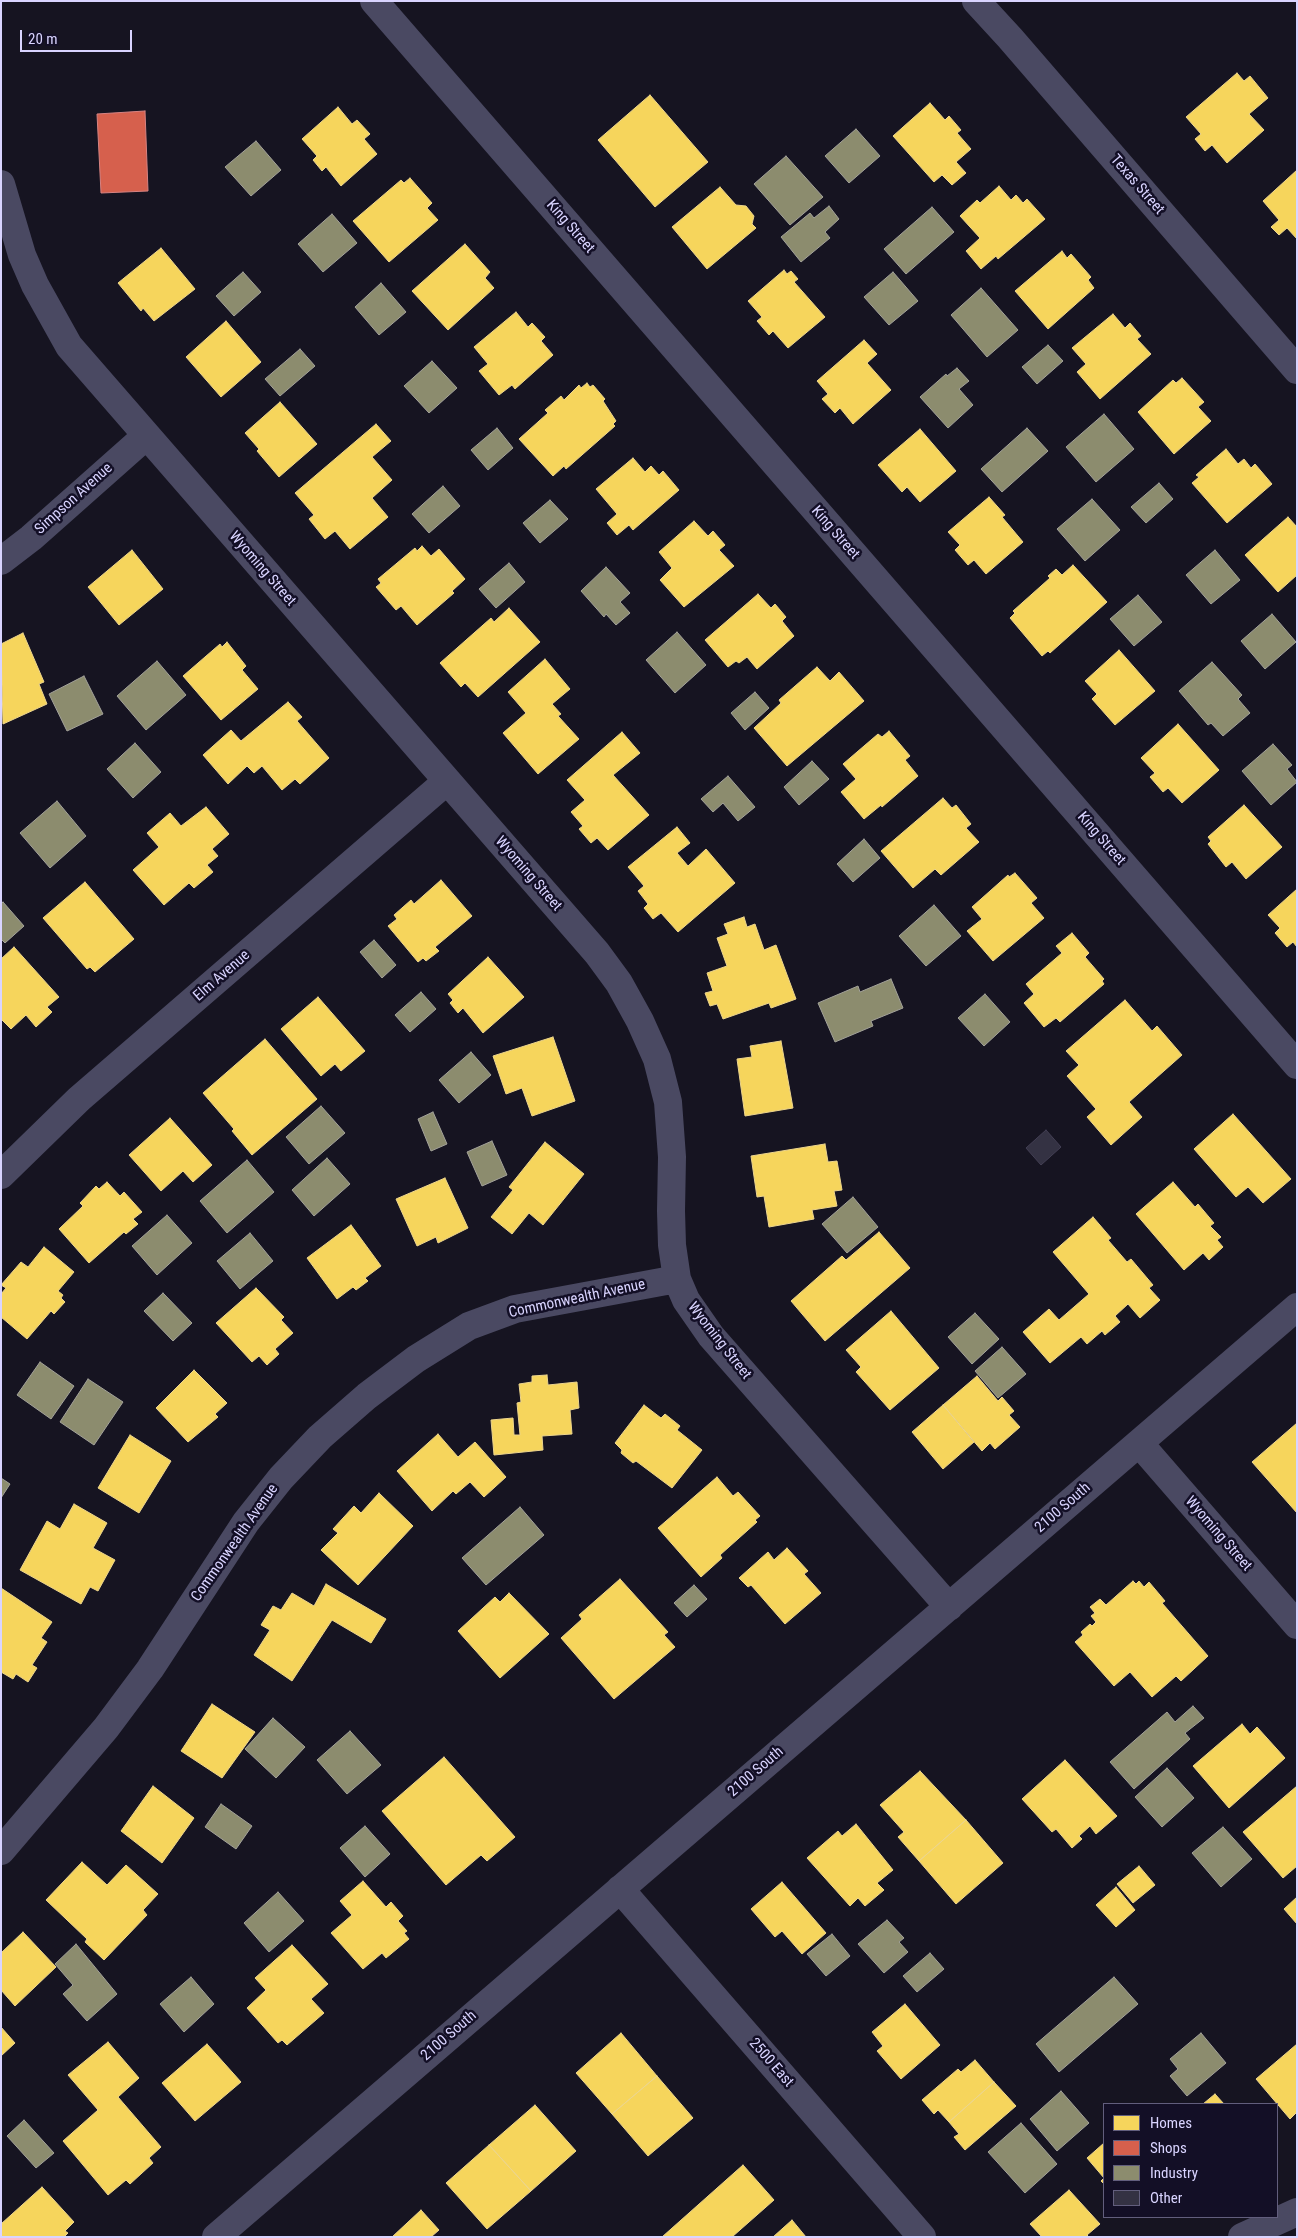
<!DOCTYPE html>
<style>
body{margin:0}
#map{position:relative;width:1298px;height:2238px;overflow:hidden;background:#161421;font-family:"Roboto Condensed",sans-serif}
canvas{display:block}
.frame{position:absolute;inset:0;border:2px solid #d9d4ff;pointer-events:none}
.legend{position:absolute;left:1103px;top:2103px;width:175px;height:115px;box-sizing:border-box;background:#130f26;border:1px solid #625e7d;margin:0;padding:6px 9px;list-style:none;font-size:15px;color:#d9d4ff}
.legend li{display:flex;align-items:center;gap:10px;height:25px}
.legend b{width:25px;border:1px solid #625e7d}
.scale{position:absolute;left:20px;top:30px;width:112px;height:22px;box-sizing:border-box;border:2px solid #d9d4ff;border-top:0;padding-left:6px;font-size:15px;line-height:18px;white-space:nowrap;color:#d9d4ff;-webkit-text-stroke:4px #130f26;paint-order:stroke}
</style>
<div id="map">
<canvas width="1298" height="2238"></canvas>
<div class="frame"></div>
<ul class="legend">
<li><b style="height:14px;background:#f6d55c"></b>Homes</li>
<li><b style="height:14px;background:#d6604d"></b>Shops</li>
<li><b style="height:14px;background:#8c8c6e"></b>Industry</li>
<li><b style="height:14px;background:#343243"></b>Other</li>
</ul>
<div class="scale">20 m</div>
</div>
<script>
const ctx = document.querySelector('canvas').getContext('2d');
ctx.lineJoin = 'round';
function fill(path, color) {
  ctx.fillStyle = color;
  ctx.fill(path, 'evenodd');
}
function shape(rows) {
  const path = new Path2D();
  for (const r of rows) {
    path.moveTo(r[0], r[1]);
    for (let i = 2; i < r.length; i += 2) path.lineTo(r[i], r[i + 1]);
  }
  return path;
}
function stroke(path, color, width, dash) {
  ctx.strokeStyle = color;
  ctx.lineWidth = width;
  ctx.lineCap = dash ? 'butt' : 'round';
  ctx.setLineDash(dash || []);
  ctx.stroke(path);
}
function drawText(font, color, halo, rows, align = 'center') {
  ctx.font = font + ' "Roboto Condensed",sans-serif';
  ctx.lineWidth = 5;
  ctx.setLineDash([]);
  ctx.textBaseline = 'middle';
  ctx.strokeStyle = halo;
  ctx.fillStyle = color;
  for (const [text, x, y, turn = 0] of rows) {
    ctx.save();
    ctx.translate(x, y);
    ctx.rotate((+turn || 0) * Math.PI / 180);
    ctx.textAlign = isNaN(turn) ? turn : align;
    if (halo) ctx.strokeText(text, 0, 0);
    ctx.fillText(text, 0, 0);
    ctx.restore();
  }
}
const homes = shape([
 [1237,73,1244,81,1250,76,1268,98,1249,114,1264,130,1227,163,1212,145,1205,151,1195,139,1201,134,1186,117,1237,73],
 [650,95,708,162,655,207,598,140,650,95],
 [930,103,945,120,949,116,961,130,957,133,971,149,956,162,966,173,952,185,942,175,934,182,893,136,930,103],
 [338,107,352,124,357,120,370,134,364,139,377,154,341,186,326,167,322,171,313,160,317,156,302,139,338,107],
 [1297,170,1297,239,1287,228,1279,235,1271,227,1279,220,1263,201,1297,170],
 [410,178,432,203,427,208,438,220,389,262,353,221,401,180,404,183,410,178],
 [999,186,1011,200,1016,195,1023,203,1027,199,1045,219,998,259,996,256,981,269,966,251,980,238,960,216,977,200,980,203,999,186],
 [720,187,736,205,746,206,754,216,752,224,756,228,707,269,672,227,720,187],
 [465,244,490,272,485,278,494,288,448,330,412,291,465,244],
 [161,248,195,289,154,321,143,308,141,311,118,283,161,248],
 [1062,251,1067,258,1071,254,1091,277,1088,280,1094,288,1048,329,1015,291,1062,251],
 [784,270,787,274,791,271,798,279,794,282,825,317,788,348,773,331,769,335,757,321,762,317,748,301,784,270],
 [516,312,528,327,532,323,545,337,541,341,553,355,515,389,512,385,499,395,479,371,488,364,474,347,516,312],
 [1113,314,1125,328,1130,323,1141,336,1137,339,1151,354,1100,399,1077,372,1086,364,1072,348,1113,314],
 [226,321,261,362,221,397,186,357,226,321],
 [864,340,877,354,867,363,891,390,853,424,840,408,835,413,822,399,828,394,817,381,864,340],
 [1182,378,1204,402,1198,407,1211,421,1174,454,1138,412,1173,380,1176,383,1182,378],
 [587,383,590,387,593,385,605,399,603,401,616,421,613,424,615,426,566,469,564,466,553,476,519,439,548,413,545,410,561,396,564,400,579,385,581,388,587,383],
 [280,402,317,444,279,477,257,451,259,449,245,433,280,402],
 [376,424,391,441,372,457,392,480,372,498,388,517,350,549,335,531,325,539,309,519,314,515,295,493,376,424],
 [920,429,956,471,920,502,907,487,902,492,878,465,920,429],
 [1226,449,1238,464,1244,459,1251,468,1255,464,1272,484,1227,523,1192,483,1199,477,1196,475,1226,449],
 [633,458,645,472,651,466,659,475,663,471,679,490,633,530,629,525,617,535,607,523,617,514,596,489,633,458],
 [989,497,1005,515,1002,517,1023,542,986,574,974,560,968,565,955,550,960,545,948,532,989,497],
 [1288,517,1297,527,1297,575,1278,592,1245,555,1288,517],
 [694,521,708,536,713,531,725,545,719,550,734,566,684,607,660,580,672,568,659,552,694,521],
 [422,546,431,556,439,549,465,579,452,591,454,593,417,625,401,606,396,610,376,587,381,583,378,579,415,548,417,551,422,546],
 [132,550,163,589,119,625,88,587,132,550],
 [1073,565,1107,602,1050,653,1048,651,1042,656,1010,618,1015,613,1013,611,1050,578,1048,576,1056,569,1062,575,1073,565],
 [758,594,771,608,775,604,786,617,782,621,794,636,757,669,747,657,739,663,736,661,728,667,705,640,758,594],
 [509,608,540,642,478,697,465,683,461,687,440,663,491,618,494,622,509,608],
 [23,633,44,682,39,684,47,704,3,724,1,644,23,633],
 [227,642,246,666,242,670,258,689,221,720,183,676,220,644,222,647,227,642],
 [1119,650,1155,691,1115,725,1092,699,1097,694,1085,681,1119,650],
 [545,659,570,689,552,704,561,714,558,716,579,739,538,774,503,733,526,713,508,692,545,659],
 [817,667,830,681,839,672,864,701,787,766,754,728,781,703,779,700,817,667],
 [288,702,302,717,297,721,329,758,300,784,295,779,282,790,262,766,254,773,247,766,228,784,203,755,231,730,241,741,288,702],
 [1178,724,1219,770,1182,803,1168,788,1163,792,1150,777,1155,773,1141,758,1178,724],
 [889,731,910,756,905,760,918,776,882,807,881,805,864,819,841,792,856,779,843,764,878,734,882,737,889,731],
 [622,732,640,753,613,775,649,815,608,850,597,838,591,843,579,829,583,826,571,812,585,800,567,780,622,732],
 [943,798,952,808,956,805,971,824,966,828,979,842,941,875,935,869,913,888,881,851,943,798],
 [1244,805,1282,847,1246,879,1232,862,1226,867,1208,844,1211,841,1208,837,1244,805],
 [206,807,229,834,212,849,218,856,207,865,213,872,194,888,189,883,164,905,133,870,159,847,147,833,170,813,181,826,206,807],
 [677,827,690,843,677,853,688,866,706,849,735,883,678,932,661,913,653,919,644,908,648,904,638,891,644,886,628,867,677,827],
 [1015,873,1037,898,1031,903,1044,918,993,961,967,931,982,919,972,907,1008,875,1009,877,1015,873],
 [441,880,472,916,435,947,439,951,426,961,423,958,418,962,388,926,397,919,394,915,411,900,414,904,441,880],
 [85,882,134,939,95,972,90,967,87,969,43,918,85,882],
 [1297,889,1297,947,1293,942,1287,947,1275,933,1280,928,1268,915,1297,889],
 [744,917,747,927,755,924,764,950,776,945,796,999,771,1008,769,1003,723,1019,717,1004,710,1006,705,993,713,991,707,973,727,966,717,938,728,934,724,924,744,917],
 [1072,933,1089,953,1085,957,1104,979,1102,981,1104,984,1060,1022,1056,1018,1044,1027,1024,1003,1034,994,1026,984,1062,953,1056,946,1072,933],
 [14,947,59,997,47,1007,52,1012,36,1027,26,1015,11,1029,1,1019,1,959,14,947],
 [488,957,524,997,483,1033,463,1008,458,1013,450,1003,453,1000,448,994,488,957],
 [318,997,365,1051,341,1071,335,1064,321,1076,281,1029,318,997],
 [1125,1000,1152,1031,1157,1026,1182,1055,1129,1102,1142,1117,1111,1145,1087,1117,1096,1109,1067,1076,1079,1065,1066,1051,1125,1000],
 [553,1037,575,1101,532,1116,522,1088,506,1094,493,1056,553,1037],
 [265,1039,317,1099,252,1155,232,1131,234,1129,203,1093,265,1039],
 [781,1041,793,1108,745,1116,737,1059,752,1057,750,1046,781,1041],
 [1233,1114,1291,1179,1263,1203,1248,1187,1236,1197,1194,1149,1233,1114],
 [170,1118,212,1165,193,1182,183,1171,161,1191,129,1155,170,1118],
 [545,1142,584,1174,543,1225,529,1213,512,1234,491,1217,513,1190,509,1187,545,1142],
 [825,1144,828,1162,837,1161,842,1190,834,1191,837,1206,812,1210,814,1219,769,1227,764,1196,757,1197,751,1156,825,1144],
 [445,1178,468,1228,438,1243,436,1237,417,1246,396,1199,445,1178],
 [107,1182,120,1196,124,1192,142,1212,133,1219,138,1224,126,1234,124,1232,89,1263,59,1229,83,1206,80,1203,96,1186,99,1189,107,1182],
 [1173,1182,1195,1207,1198,1204,1214,1223,1210,1226,1221,1237,1217,1240,1223,1247,1209,1260,1203,1253,1184,1270,1136,1214,1173,1182],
 [1093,1217,1111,1238,1108,1240,1127,1262,1131,1259,1153,1285,1149,1288,1160,1300,1140,1318,1128,1304,1115,1316,1120,1322,1105,1335,1102,1331,1087,1344,1081,1337,1050,1363,1023,1332,1049,1309,1059,1320,1089,1294,1053,1252,1093,1217],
 [351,1225,381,1266,365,1278,368,1281,356,1290,353,1287,337,1299,307,1258,351,1225],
 [879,1232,910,1268,825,1341,791,1301,842,1256,846,1260,879,1232],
 [44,1247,74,1272,58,1291,63,1295,61,1298,65,1302,54,1314,51,1311,27,1339,1,1317,1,1294,6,1288,1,1285,21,1262,28,1267,44,1247],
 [256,1288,284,1317,281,1320,293,1333,275,1349,279,1354,267,1365,259,1356,252,1362,216,1323,256,1288],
 [891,1311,939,1368,890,1410,856,1372,861,1367,846,1350,891,1311],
 [194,1370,227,1403,215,1414,218,1417,188,1442,156,1408,194,1370],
 [547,1375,548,1385,577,1382,579,1408,570,1410,572,1434,542,1436,543,1450,494,1455,491,1420,513,1418,514,1435,520,1435,517,1403,521,1402,519,1384,532,1382,532,1376,547,1375],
 [977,1376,998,1401,1002,1397,1014,1411,1009,1415,1020,1427,995,1449,990,1443,982,1451,943,1405,977,1376],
 [644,1405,661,1418,665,1414,680,1426,677,1430,702,1450,672,1488,636,1461,633,1463,621,1453,622,1450,615,1443,644,1405],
 [943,1405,974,1442,943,1469,912,1432,943,1405],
 [1297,1423,1297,1513,1252,1462,1297,1423],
 [438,1434,458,1457,475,1442,506,1477,484,1497,470,1482,456,1494,453,1491,432,1511,397,1471,438,1434],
 [130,1435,171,1461,139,1513,98,1488,130,1435],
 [717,1477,733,1496,738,1492,760,1516,755,1520,757,1522,720,1555,722,1558,701,1577,658,1528,717,1477],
 [379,1493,413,1526,358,1585,321,1550,338,1533,333,1529,354,1506,361,1513,379,1493],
 [74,1504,107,1523,93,1548,115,1560,98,1591,90,1587,81,1604,20,1570,47,1521,60,1529,74,1504],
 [787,1548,808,1571,804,1574,821,1593,785,1624,751,1585,748,1587,739,1578,768,1552,774,1560,787,1548],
 [620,1579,668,1632,664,1635,675,1647,614,1699,561,1638,582,1619,579,1615,620,1579],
 [1133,1581,1136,1584,1139,1581,1144,1587,1149,1582,1165,1601,1162,1603,1208,1656,1181,1681,1176,1676,1152,1697,1130,1672,1114,1686,1075,1642,1083,1635,1081,1632,1090,1624,1092,1626,1096,1622,1091,1616,1095,1613,1090,1607,1100,1599,1106,1605,1133,1581],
 [326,1584,386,1619,371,1643,332,1620,292,1681,254,1655,270,1630,261,1625,273,1606,281,1610,292,1593,314,1606,326,1584],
 [1,1588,52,1622,41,1638,47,1642,32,1665,37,1668,28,1682,16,1674,13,1679,1,1672,1,1588],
 [509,1593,549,1634,500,1678,458,1631,495,1597,500,1602,509,1593],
 [212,1704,255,1732,222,1778,181,1751,212,1704],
 [1242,1724,1250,1734,1257,1727,1285,1758,1229,1808,1193,1766,1242,1724],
 [444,1757,515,1837,487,1861,481,1855,446,1885,382,1811,444,1757],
 [1065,1760,1117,1816,1096,1834,1090,1826,1079,1836,1082,1839,1072,1848,1056,1829,1052,1832,1022,1799,1065,1760],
 [920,1771,966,1820,919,1861,898,1837,904,1832,880,1805,920,1771],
 [153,1786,194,1818,162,1863,121,1831,153,1786],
 [1297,1786,1297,1866,1283,1878,1243,1832,1297,1786],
 [966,1820,1003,1863,956,1904,919,1861,966,1820],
 [856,1824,893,1870,877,1883,884,1890,865,1906,858,1898,850,1906,807,1858,838,1831,842,1836,856,1824],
 [82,1862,107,1885,126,1865,158,1894,143,1910,147,1915,104,1960,85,1942,87,1939,46,1900,82,1862],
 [1139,1866,1155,1885,1133,1903,1117,1884,1139,1866],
 [363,1881,386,1907,391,1902,403,1916,398,1921,407,1931,404,1933,409,1939,386,1958,382,1953,363,1969,331,1933,352,1915,340,1901,363,1881],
 [782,1882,826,1933,802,1954,782,1931,775,1937,751,1909,782,1882],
 [1116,1887,1135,1910,1116,1927,1096,1905,1116,1887],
 [1297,1897,1297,1924,1284,1909,1297,1897],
 [23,1932,56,1967,15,2006,1,1990,1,1953,23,1932],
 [292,1945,328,1984,311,1999,324,2013,287,2045,282,2040,278,2043,247,2008,266,1990,255,1978,292,1945],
 [905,2004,940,2045,901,2079,877,2051,883,2046,872,2032,905,2004],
 [1,2027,15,2043,1,2056,1,2027],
 [621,2033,657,2076,612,2114,576,2073,621,2033],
 [108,2042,139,2078,118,2097,161,2147,149,2158,153,2163,130,2184,126,2180,108,2195,63,2141,98,2110,68,2075,108,2042],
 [207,2044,241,2082,195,2121,162,2083,207,2044],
 [1297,2044,1297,2112,1290,2119,1256,2079,1297,2044],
 [975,2060,994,2082,949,2122,938,2110,934,2114,922,2100,958,2069,961,2072,975,2060],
 [657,2076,693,2118,648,2156,612,2114,657,2076],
 [994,2082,1016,2106,965,2150,954,2137,959,2134,949,2122,994,2082],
 [1215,2094,1224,2104,1203,2104,1215,2094],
 [535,2105,576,2151,531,2191,489,2145,535,2105],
 [1104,2143,1104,2184,1101,2181,1104,2178,1087,2158,1104,2143],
 [489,2145,531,2191,487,2229,446,2183,489,2145],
 [743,2165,774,2200,732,2237,662,2237,743,2165],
 [42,2187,74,2222,65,2231,68,2233,64,2237,1,2237,1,2224,42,2187],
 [1069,2190,1100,2224,1087,2235,1089,2237,1042,2237,1030,2224,1069,2190],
 [421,2210,439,2230,431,2237,392,2237,421,2210],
 [792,2220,806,2237,773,2237,792,2220]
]);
fill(homes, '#f6d55c');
stroke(homes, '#edd58d', 1);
const shops = shape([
 [145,111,148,191,101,193,97,114,145,111]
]);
fill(shops, '#d6604d');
stroke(shops, '#d78382', 1);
const industry = shape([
 [856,129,880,156,849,183,825,156,856,129],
 [256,141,281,170,251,196,225,167,256,141],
 [786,156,823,197,790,225,754,184,786,156],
 [829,206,839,219,825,232,830,238,801,262,781,237,810,213,814,218,829,206],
 [932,207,954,232,906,274,884,249,932,207],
 [332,214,357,243,323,272,298,244,332,214],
 [243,272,261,292,234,316,216,296,243,272],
 [893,272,918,301,889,325,864,297,893,272],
 [381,283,406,312,379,335,355,307,381,283],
 [981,288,1018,330,987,357,951,315,981,288],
 [1048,345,1063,361,1037,384,1022,367,1048,345],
 [300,349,315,366,280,396,265,379,300,349],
 [432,361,457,388,429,413,404,386,432,361],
 [957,368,969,381,959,389,973,405,948,428,920,397,946,374,947,376,957,368],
 [1104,414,1134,449,1096,482,1066,447,1104,414],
 [497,428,513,448,488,470,471,450,497,428],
 [1027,428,1048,451,1002,492,981,469,1027,428],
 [1159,483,1173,499,1146,523,1131,507,1159,483],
 [443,486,460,506,429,533,412,514,443,486],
 [1092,499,1120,530,1085,561,1057,529,1092,499],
 [550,500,568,519,540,543,523,523,550,500],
 [1215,550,1240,580,1211,604,1186,575,1215,550],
 [509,563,525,582,496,608,479,589,509,563],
 [606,567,630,593,620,602,630,613,616,625,606,614,604,617,581,591,606,567],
 [1138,595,1162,622,1134,646,1110,619,1138,595],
 [1272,614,1296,642,1265,669,1241,641,1272,614],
 [677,632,706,665,675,693,646,660,677,632],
 [157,661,186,695,146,730,117,696,157,661],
 [1212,662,1242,695,1238,699,1250,713,1223,736,1211,723,1208,725,1179,691,1212,662],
 [84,676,103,714,67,731,49,694,84,676],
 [755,692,769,708,745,730,731,713,755,692],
 [135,743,161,772,133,798,107,769,135,743],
 [1273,744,1292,765,1287,769,1297,782,1271,805,1242,771,1273,744],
 [812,761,829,779,799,805,784,787,812,761],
 [728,776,755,807,738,821,723,803,713,812,701,799,728,776],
 [57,801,86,836,50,868,20,833,57,801],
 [864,839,880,858,853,882,837,864,864,839],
 [3,902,24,926,5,943,1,939,1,904,3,902],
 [934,905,961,936,926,966,899,936,934,905],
 [374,940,396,965,382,978,360,952,374,940],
 [891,979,903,1008,871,1021,873,1026,835,1042,818,1003,858,986,860,992,891,979],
 [421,992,436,1009,410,1032,395,1015,421,992],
 [985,994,1010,1022,984,1046,958,1018,985,994],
 [471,1052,491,1075,459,1103,439,1080,471,1052],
 [321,1106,345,1133,309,1164,286,1137,321,1106],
 [433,1112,447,1144,431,1151,418,1119,433,1112],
 [492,1141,507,1175,482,1186,467,1152,492,1141],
 [327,1158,350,1184,314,1216,292,1190,327,1158],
 [247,1160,274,1192,227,1233,200,1201,247,1160],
 [853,1197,878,1227,847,1253,822,1224,853,1197],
 [167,1215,192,1243,157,1275,132,1246,167,1215],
 [250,1233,273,1261,240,1289,217,1261,250,1233],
 [163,1293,192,1323,173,1341,144,1311,163,1293],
 [975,1313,999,1339,972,1364,948,1337,975,1313],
 [1002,1347,1026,1374,998,1398,975,1371,1002,1347],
 [40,1362,74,1386,51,1419,17,1395,40,1362],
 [88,1379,123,1402,94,1445,60,1422,88,1379],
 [1,1478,10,1484,1,1498,1,1478],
 [520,1507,544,1535,486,1585,462,1558,520,1507],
 [694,1585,707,1599,687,1617,674,1603,694,1585],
 [1193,1706,1204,1718,1185,1733,1190,1739,1134,1789,1110,1762,1167,1712,1175,1722,1193,1706],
 [273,1718,305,1747,276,1778,245,1749,273,1718],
 [350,1731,381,1765,347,1794,317,1760,350,1731],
 [1167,1768,1194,1798,1162,1827,1135,1797,1167,1768],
 [221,1804,252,1826,236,1849,205,1827,221,1804],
 [365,1826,390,1854,365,1877,340,1848,365,1826],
 [1223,1827,1252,1859,1221,1887,1192,1853,1223,1827],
 [278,1892,304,1921,269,1952,244,1923,278,1892],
 [887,1920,904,1938,899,1942,908,1952,884,1973,858,1944,887,1920],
 [832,1934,850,1956,826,1976,807,1954,832,1934],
 [76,1944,117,1994,87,2021,63,1994,73,1985,55,1964,76,1944],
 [930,1953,944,1969,917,1992,903,1976,930,1953],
 [191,1977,214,2004,184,2032,160,2004,191,1977],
 [1114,1977,1138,2004,1059,2072,1036,2044,1114,1977],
 [1201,2033,1226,2063,1187,2096,1170,2076,1178,2069,1170,2059,1201,2033],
 [1061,2091,1089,2123,1057,2151,1030,2119,1061,2091],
 [24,2120,54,2153,36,2168,7,2136,24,2120],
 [1021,2123,1057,2164,1025,2193,988,2152,1021,2123]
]);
fill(industry, '#8c8c6e');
stroke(industry, '#a3a29a', 1);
const building = shape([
 [1046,1130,1061,1147,1041,1165,1026,1148,1046,1130]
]);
fill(building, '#343243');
stroke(building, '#433f54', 1);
stroke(shape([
 [374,1,1297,1065],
 [976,1,1010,38,1297,370],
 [1,184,22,255,35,285,69,346,597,953,619,983,640,1021,657,1059,668,1102,672,1157,671,1211,672,1245,677,1279,686,1300,711,1336,949,1607],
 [1,561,31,538,146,436],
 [1,1175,79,1099,447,781],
 [1139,1443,1297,1625],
 [1,1851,106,1728,150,1669,246,1522,281,1478,320,1437,367,1396,416,1359,469,1326,515,1309,677,1279],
 [620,1889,922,2237],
 [216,2237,1297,1307],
 [1242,2237,1297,2212]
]), '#4a4962', 28);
drawText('15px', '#d9d4ff', '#130f26', [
 ["Texas Street",1137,185,49],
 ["King Street",570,227,49],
 ["Simpson Avenue",74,499,-42],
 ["King Street",835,533,49],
 ["Wyoming Street",262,569,49],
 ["King Street",1101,839,49],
 ["Wyoming Street",528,874,49],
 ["Elm Avenue",222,976,-41],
 ["Commonwealth Avenue",577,1299,-12],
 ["Wyoming Street",719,1341,52],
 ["2100 South",1063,1508,-41],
 ["Wyoming Street",1218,1534,49],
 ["Commonwealth Avenue",235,1543,-55],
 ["2100 South",756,1772,-41],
 ["2100 South",449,2036,-41],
 ["2500 East",771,2063,49]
]);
</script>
